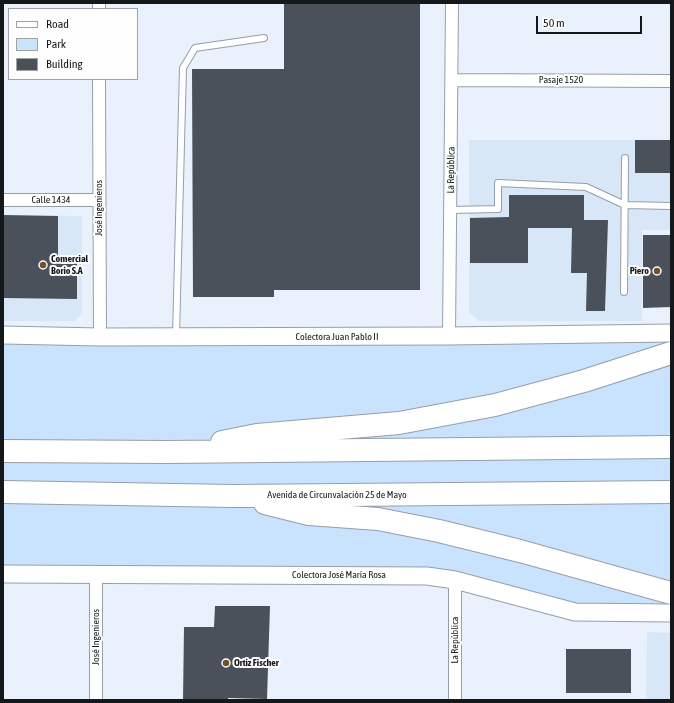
<!DOCTYPE html>
<meta charset="utf-8">
<style>
body{margin:0}
#map{position:relative;width:674px;height:703px;overflow:hidden;background:#e9f2fc;font-family:"Asap Condensed",sans-serif}
canvas{display:block}
.frame{position:absolute;inset:0;border:4px solid #15181b;pointer-events:none}
.legend{position:absolute;left:8px;top:8px;width:130px;height:72px;box-sizing:border-box;background:#fefefe;border:1px solid #a1a2a3;margin:0;padding:5px 7px;list-style:none;font-size:12px;color:#15181b}
.legend li{display:flex;align-items:center;gap:8px;height:20px}
.legend b{width:20px;border:1px solid #a1a2a3}
.scale{position:absolute;left:536px;top:16px;width:106px;height:18px;box-sizing:border-box;border:2px solid #15181b;border-top:0;padding-left:5px;font-size:12px;line-height:14px;white-space:nowrap;color:#15181b;-webkit-text-stroke:3px #fefefe;paint-order:stroke}
</style>
<div id="map">
<canvas width="674" height="703"></canvas>
<div class="frame"></div>
<ul class="legend">
<li><b style="height:5px;background:#fff"></b>Road</li>
<li><b style="height:11px;background:#c9e3ff"></b>Park</li>
<li><b style="height:11px;background:#4a515a"></b>Building</li>
</ul>
<div class="scale">50 m</div>
</div>
<script>
const ctx = document.querySelector('canvas').getContext('2d');
ctx.lineJoin = 'round';
function fill(path, color) {
  ctx.fillStyle = color;
  ctx.fill(path, 'evenodd');
}
function shape(rows) {
  const path = new Path2D();
  for (const r of rows) {
    path.moveTo(r[0], r[1]);
    for (let i = 2; i < r.length; i += 2) path.lineTo(r[i], r[i + 1]);
  }
  return path;
}
function stroke(path, color, width, dash) {
  ctx.strokeStyle = color;
  ctx.lineWidth = width;
  ctx.lineCap = dash ? 'butt' : 'round';
  ctx.setLineDash(dash || []);
  ctx.stroke(path);
}
function drawText(font, color, halo, rows, align = 'center') {
  ctx.font = font + ' "Asap Condensed",sans-serif';
  ctx.lineWidth = 4;
  ctx.setLineDash([]);
  ctx.textBaseline = 'middle';
  ctx.strokeStyle = halo;
  ctx.fillStyle = color;
  for (const [text, x, y, turn = 0] of rows) {
    ctx.save();
    ctx.translate(x, y);
    ctx.rotate((+turn || 0) * Math.PI / 180);
    ctx.textAlign = isNaN(turn) ? turn : align;
    if (halo) ctx.strokeText(text, 0, 0);
    ctx.fillText(text, 0, 0);
    ctx.restore();
  }
}
fill(shape([
 [469,140,671,140,671,230,642,230,642,321,479,321,469,312],
 [3,215,82,216,82,314,75,321,3,321],
 [647,632,671,633,671,700,646,700]
]), '#d8e7f7');
fill(shape([
 [671,333,671,613,575,612,455,580,3,574,3,335]
]), '#c9e3ff');
fill(shape([
 [284,3,420,3,420,290,274,290,274,297,193,297,192,69,284,69],
 [635,140,671,140,671,173,635,173],
 [509,195,584,195,584,220,608,220,605,311,586,311,587,273,571,273,572,228,528,228,528,263,470,263,470,218,509,217],
 [3,215,58,216,58,256,77,256,77,299,3,298],
 [643,235,671,235,671,307,643,308],
 [215,606,270,606,267,699,228,698,228,700,183,700,184,627,214,627],
 [566,649,631,649,631,693,566,693]
]), '#4a515a');
const service = shape([
 [450,210,498,209,498,183,586,187,625,205,671,206],
 [624,292,625,158],
 [176,335,183,68,195,48,264,38]
]);
const minor = shape([
 [99,3,99,9],
 [99,79,100,337],
 [452,80,671,81],
 [3,200,99,200],
 [449,336,452,3],
 [96,700,96,574],
 [455,700,455,580]
]);
const secondary = shape([
 [3,335,100,337,449,336,671,333],
 [3,574,427,576,455,580,575,612,671,613]
]);
const motorway = shape([
 [222,442,257,435,399,423,495,405,584,381,671,353],
 [3,451,168,452,671,447],
 [3,492,233,496,671,492],
 [265,503,309,514,378,519,439,531,520,551,671,593]
]);
stroke(service, '#969ea8', 8);
stroke(minor, '#969ea8', 14);
stroke(secondary, '#969ea8', 19);
stroke(motorway, '#969ea8', 24);
stroke(service, '#fff', 6);
stroke(minor, '#fff', 12);
stroke(secondary, '#fff', 17);
stroke(motorway, '#fff', 22);
for (const [x, y, r, color] of [
 [43,265,4,"#725028"],
 [657,271,4,"#725028"],
 [226,663,4,"#725028"]
]) {
  const dot = new Path2D();
  dot.arc(x, y, r, 0, 2 * Math.PI);
  ctx.fillStyle = color;
  ctx.fill(dot);
  stroke(dot, '#fefefe', 1.5);
}
drawText('10px', '#15181b', '#fefefe', [
 ["Pasaje 1520",561,80],
 ["La República",451,170,-89],
 ["Calle 1434",51,200],
 ["José Ingenieros",99,208,-90],
 ["Colectora Juan Pablo II",337,337],
 ["Avenida de Circunvalación 25 de Mayo",337,495],
 ["Colectora José María Rosa",339,575],
 ["José Ingenieros",96,637,-90],
 ["La República",455,640,-90]
]);
drawText('bold 10px', '#15181b', '#fefefe', [
 ["Comercial",51,259],
 ["Borio S.A",51,271],
 ["Piero",649,271,"right"],
 ["Ortiz Fischer",234,663]
], 'left');
</script>
